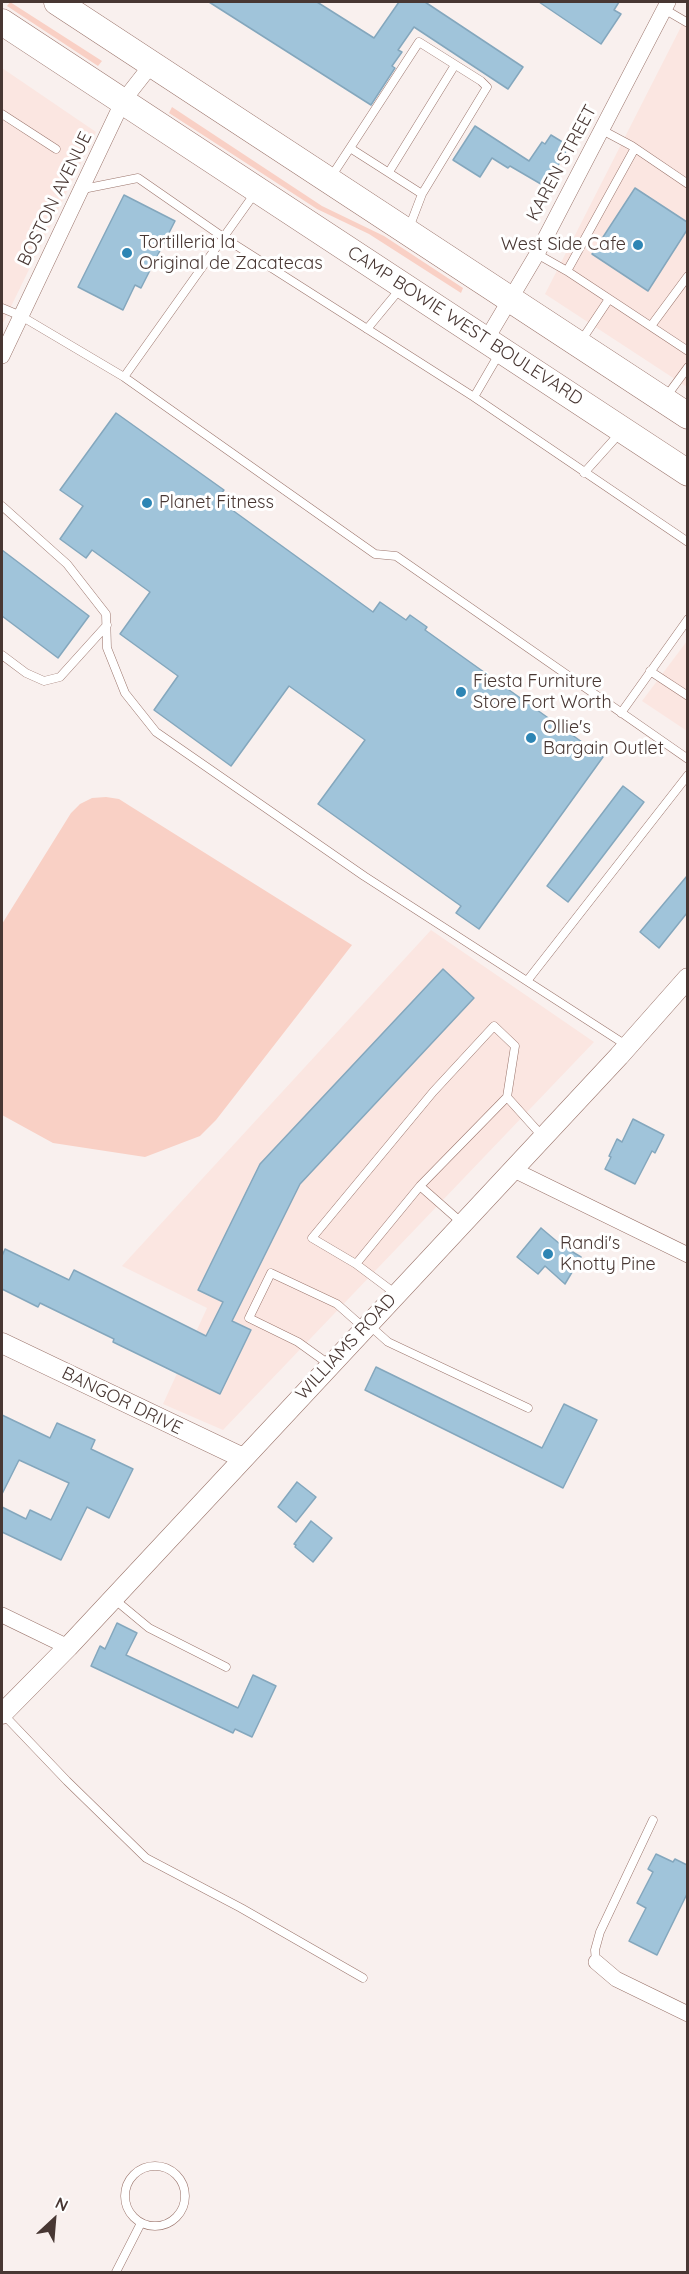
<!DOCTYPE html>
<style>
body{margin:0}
#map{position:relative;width:689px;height:2274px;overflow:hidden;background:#f9f0ee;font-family:Quicksand,sans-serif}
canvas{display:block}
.frame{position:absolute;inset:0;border:3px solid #483733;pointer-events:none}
.north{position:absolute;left:24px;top:2190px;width:60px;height:60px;-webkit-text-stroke:4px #fff;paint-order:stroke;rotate:26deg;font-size:16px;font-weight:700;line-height:24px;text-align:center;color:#483733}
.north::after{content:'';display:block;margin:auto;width:21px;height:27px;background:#483733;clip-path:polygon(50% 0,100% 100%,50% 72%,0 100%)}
</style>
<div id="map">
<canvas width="689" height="2274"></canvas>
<div class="frame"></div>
<div class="north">N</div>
</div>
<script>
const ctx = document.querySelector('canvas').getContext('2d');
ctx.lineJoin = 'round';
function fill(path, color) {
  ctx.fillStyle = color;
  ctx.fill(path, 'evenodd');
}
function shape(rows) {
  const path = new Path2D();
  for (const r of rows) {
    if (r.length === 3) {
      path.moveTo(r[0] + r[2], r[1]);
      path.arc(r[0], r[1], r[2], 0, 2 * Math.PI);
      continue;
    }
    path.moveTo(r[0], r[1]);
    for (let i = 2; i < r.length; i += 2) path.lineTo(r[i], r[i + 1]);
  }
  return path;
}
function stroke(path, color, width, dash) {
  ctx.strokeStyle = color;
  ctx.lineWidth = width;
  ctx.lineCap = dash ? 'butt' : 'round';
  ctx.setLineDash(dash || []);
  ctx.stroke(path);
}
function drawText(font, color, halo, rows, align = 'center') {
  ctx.font = font + ' Quicksand,sans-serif';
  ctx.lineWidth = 6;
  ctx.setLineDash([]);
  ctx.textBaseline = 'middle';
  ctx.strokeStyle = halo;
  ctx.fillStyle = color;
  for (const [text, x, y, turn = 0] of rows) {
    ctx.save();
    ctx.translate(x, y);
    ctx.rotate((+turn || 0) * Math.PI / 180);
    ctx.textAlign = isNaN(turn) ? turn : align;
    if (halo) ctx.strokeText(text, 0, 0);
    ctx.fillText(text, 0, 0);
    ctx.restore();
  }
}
fill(shape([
 [687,15,687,387,545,294],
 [2,68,96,132,2,325],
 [687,641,687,731,642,701],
 [431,930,594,1042,223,1430,163,1404,207,1308,122,1266]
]), '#fbe6e1');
fill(shape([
 [10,2,102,61,98,66,7,6],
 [172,107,322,206,384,236,463,288,461,293,369,234,317,209,169,113],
 [106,797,119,799,130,806,352,945,216,1120,200,1136,145,1157,53,1143,2,1115,2,924,71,813,80,804,92,798]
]), '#f9d0c5');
const building = shape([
 [209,2,317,2,374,38,399,2,425,2,523,67,508,89,414,27,398,50,402,52,392,66,395,68,371,105,209,2],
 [539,2,619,2,614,10,621,14,601,44,539,2],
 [475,126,529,161,542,142,545,144,551,135,569,146,546,187,510,166,508,168,492,158,480,177,453,160,475,126],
 [635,188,687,222,687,230,648,291,592,254,635,188],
 [124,195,175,221,141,288,135,285,123,310,78,287,124,195],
 [116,413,224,490,217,499,373,612,380,602,406,620,410,615,427,627,425,630,603,757,479,929,456,913,461,906,318,804,365,740,289,686,231,766,154,710,178,676,120,634,150,592,92,550,86,558,60,539,83,506,60,490,116,413],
 [2,550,89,616,58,658,2,616,2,550],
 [623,786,644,802,568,902,547,886,623,786],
 [687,876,687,913,659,948,640,932,687,876],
 [443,969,474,998,300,1184,232,1321,251,1330,220,1394,113,1342,114,1339,40,1303,38,1307,2,1289,2,1256,5,1249,69,1280,74,1270,206,1336,223,1302,198,1290,260,1164,443,969],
 [633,1119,664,1135,655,1153,652,1151,635,1184,605,1169,611,1157,609,1156,617,1139,622,1142,633,1119],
 [541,1228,561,1245,581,1257,565,1284,545,1266,538,1274,517,1257,541,1228],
 [376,1367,542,1448,564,1404,597,1420,563,1488,365,1390,376,1367],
 [2,1415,50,1438,57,1423,95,1440,91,1449,133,1469,109,1518,87,1507,61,1560,2,1532,2,1507,26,1519,30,1510,51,1520,69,1483,19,1460,2,1494,2,1415],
 [297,1482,316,1497,296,1522,278,1507,297,1482],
 [311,1521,332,1538,313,1562,295,1547,296,1545,294,1544,311,1521],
 [117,1623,137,1633,126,1655,238,1708,253,1675,276,1686,252,1737,235,1729,233,1733,91,1666,100,1646,105,1649,117,1623],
 [656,1854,673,1862,675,1859,687,1865,687,1894,657,1955,629,1941,646,1908,637,1903,653,1872,648,1869,656,1854]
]);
fill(building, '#a0c4da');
stroke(building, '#84a7bd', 1.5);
const service = shape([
 [664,9,688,23],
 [2,114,56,149],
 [602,130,632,146,688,184],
 [389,172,455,65],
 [331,177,350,148],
 [83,189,138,178,223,237,474,397,499,354],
 [255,193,124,377,375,554,396,556,688,759],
 [409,228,422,194,350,148,419,42,481,81,487,87,422,194],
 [537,254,567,271,635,148],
 [567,271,688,351],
 [2,308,21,316,124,377],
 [651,326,688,276],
 [367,329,400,289],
 [581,341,609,299],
 [474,397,688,542],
 [666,397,688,367],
 [584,473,619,434],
 [2,506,67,564,106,614,107,648,125,693,156,732,364,876,626,1045],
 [2,655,26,673,44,681,60,677,107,625],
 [650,671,688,696],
 [621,713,688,619],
 [527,981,688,775],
 [462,1223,420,1186,507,1097],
 [356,1264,420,1186],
 [396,1294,356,1264,312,1238,433,1092,494,1026,515,1046,507,1097,543,1137],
 [369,1325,388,1342,528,1408],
 [330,1365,298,1342,249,1318,271,1273,337,1304,364,1328],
 [114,1599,149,1628,226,1667],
 [3,1714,67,1781,146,1858,241,1908,363,1978],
 [596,1962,595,1950,600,1932,653,1820],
 [155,2196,30],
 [116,2272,141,2223]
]);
const minor = shape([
 [486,340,537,254,668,2],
 [2,356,123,101,152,64],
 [512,1169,688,1255],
 [2,1615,68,1647],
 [596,1962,616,1979,688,2014]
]);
const tertiary = shape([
 [2,1343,243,1458],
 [2,1714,68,1647,619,1056,688,978]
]);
const primary = shape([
 [57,2,688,416],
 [2,22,688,473]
]);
stroke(service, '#9b756c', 9);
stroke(minor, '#9b756c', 16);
stroke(tertiary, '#9b756c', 21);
stroke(primary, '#9b756c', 27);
stroke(service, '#fff', 8);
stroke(minor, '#fff', 15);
stroke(tertiary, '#fff', 20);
stroke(primary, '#fff', 26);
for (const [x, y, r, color] of [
 [638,245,6,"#2d85b4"],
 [127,253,6,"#2d85b4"],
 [147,503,6,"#2d85b4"],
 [461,692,6,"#2d85b4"],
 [531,738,6,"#2d85b4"],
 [548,1254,6,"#2d85b4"]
]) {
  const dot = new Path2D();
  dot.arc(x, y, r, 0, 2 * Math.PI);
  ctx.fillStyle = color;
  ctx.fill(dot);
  stroke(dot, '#fff', 2);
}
drawText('18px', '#483733', '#fff', [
 ["KAREN STREET",562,163,-62],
 ["BOSTON AVENUE",55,199,-64],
 ["CAMP BOWIE WEST BOULEVARD",465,326,33],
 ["WILLIAMS ROAD",346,1347,-47],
 ["BANGOR DRIVE",122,1401,26]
]);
drawText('18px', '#483733', '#fff', [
 ["Tortilleria la",139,243],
 ["Original de Zacatecas",139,264],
 ["West Side Cafe",626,245,"right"],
 ["Planet Fitness",159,503],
 ["Fiesta Furniture",473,682],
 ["Store Fort Worth",473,703],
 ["Ollie's",543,728],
 ["Bargain Outlet",543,749],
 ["Randi's",560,1244],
 ["Knotty Pine",560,1265]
], 'left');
</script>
